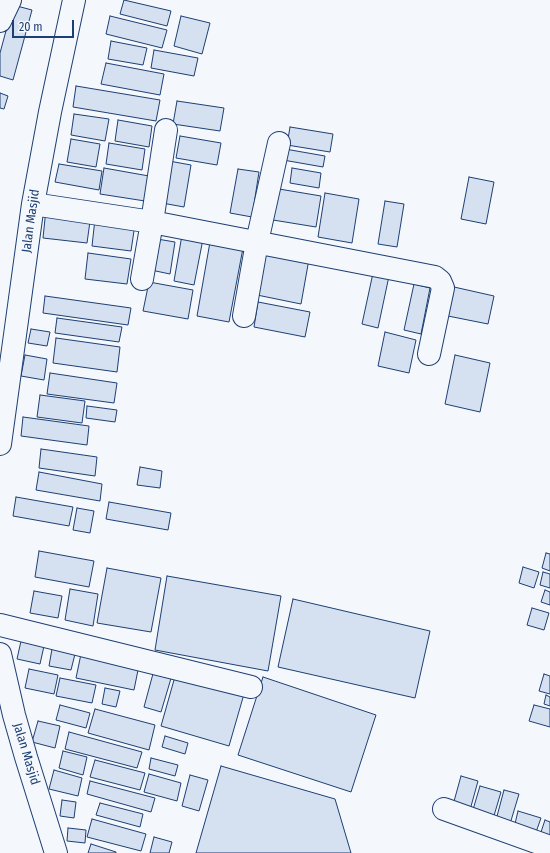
<!DOCTYPE html>
<style>
body{margin:0}
#map{position:relative;width:550px;height:853px;overflow:hidden;background:#f4f7fb;font-family:"Fira Sans Condensed",sans-serif}
canvas{display:block}
.scale{position:absolute;left:12px;top:20px;width:62px;height:18px;box-sizing:border-box;border:2px solid #1d3f73;border-top:0;padding-left:5px;font-size:12px;line-height:14px;white-space:nowrap;color:#1d3f73;-webkit-text-stroke:3px #f4f7fb;paint-order:stroke}
</style>
<div id="map">
<canvas width="550" height="853"></canvas>
<div class="scale">20 m</div>
</div>
<script>
const ctx = document.querySelector('canvas').getContext('2d');
ctx.lineJoin = 'round';
function fill(path, color) {
  ctx.fillStyle = color;
  ctx.fill(path, 'evenodd');
}
function shape(rows) {
  const path = new Path2D();
  for (const r of rows) {
    path.moveTo(r[0], r[1]);
    for (let i = 2; i < r.length; i += 2) path.lineTo(r[i], r[i + 1]);
  }
  return path;
}
function stroke(path, color, width, dash) {
  ctx.strokeStyle = color;
  ctx.lineWidth = width;
  ctx.lineCap = dash ? 'butt' : 'round';
  ctx.setLineDash(dash || []);
  ctx.stroke(path);
}
function drawText(font, color, halo, rows, align = 'center') {
  ctx.font = font + ' "Fira Sans Condensed",sans-serif';
  ctx.lineWidth = 3;
  ctx.setLineDash([]);
  ctx.textBaseline = 'middle';
  ctx.strokeStyle = halo;
  ctx.fillStyle = color;
  for (const [text, x, y, turn = 0] of rows) {
    ctx.save();
    ctx.translate(x, y);
    ctx.rotate((+turn || 0) * Math.PI / 180);
    ctx.textAlign = isNaN(turn) ? turn : align;
    if (halo) ctx.strokeText(text, 0, 0);
    ctx.fillText(text, 0, 0);
    ctx.restore();
  }
}
const building = shape([
 [124,0,171,11,167,26,120,14,124,0],
 [13,5,32,10,13,80,0,76,0,53,13,5],
 [110,16,167,30,162,48,106,34,110,16],
 [181,16,210,23,202,54,174,46,181,16],
 [111,41,147,48,143,65,108,59,111,41],
 [154,50,198,58,194,76,151,68,154,50],
 [106,63,164,74,160,95,101,84,106,63],
 [76,86,160,100,156,121,73,107,76,86],
 [0,93,8,96,4,109,0,108,0,93],
 [177,101,224,108,220,131,173,124,177,101],
 [74,114,109,119,105,141,71,135,74,114],
 [118,120,152,126,149,147,115,141,118,120],
 [290,127,333,134,330,152,287,145,290,127],
 [180,136,221,143,217,165,176,158,180,136],
 [71,139,100,144,96,167,67,162,71,139],
 [109,143,145,149,142,170,106,164,109,143],
 [285,149,325,156,323,167,283,160,285,149],
 [169,161,191,165,184,207,162,203,169,161],
 [59,164,102,171,99,190,55,182,59,164],
 [104,168,149,176,145,201,100,194,104,168],
 [292,168,321,173,319,188,290,183,292,168],
 [238,169,259,172,252,217,230,213,238,169],
 [469,177,494,182,486,224,461,219,469,177],
 [279,189,321,196,316,227,273,220,279,189],
 [325,193,359,199,352,243,318,237,325,193],
 [385,201,404,204,397,247,378,244,385,201],
 [46,209,91,214,87,243,43,238,46,209],
 [95,219,135,224,131,251,92,246,95,219],
 [182,235,203,239,194,285,174,281,182,235],
 [157,239,175,242,170,274,151,270,157,239],
 [210,242,243,248,229,322,197,316,210,242],
 [265,251,309,259,301,304,257,295,265,251],
 [88,253,131,259,127,284,85,279,88,253],
 [373,273,389,276,378,328,362,324,373,273],
 [149,282,193,290,188,319,143,311,149,282],
 [414,284,430,288,421,334,404,330,414,284],
 [454,287,494,296,488,324,448,316,454,287],
 [45,296,131,308,128,325,43,313,45,296],
 [258,302,310,312,305,337,254,327,258,302],
 [57,318,122,327,119,342,55,333,57,318],
 [31,329,50,332,47,346,28,343,31,329],
 [385,332,416,340,409,373,378,366,385,332],
 [56,338,120,347,117,372,53,363,56,338],
 [25,355,47,359,44,380,21,376,25,355],
 [455,355,490,363,480,412,445,404,455,355],
 [50,373,117,383,114,403,47,394,50,373],
 [40,395,85,401,82,423,37,417,40,395],
 [87,406,117,410,115,422,86,418,87,406],
 [23,417,89,426,87,445,21,436,23,417],
 [41,449,97,457,95,476,39,468,41,449],
 [140,467,162,471,160,488,137,485,140,467],
 [39,472,102,484,100,501,36,490,39,472],
 [16,497,73,507,69,526,13,516,16,497],
 [109,502,171,513,168,530,106,519,109,502],
 [77,508,94,511,90,533,73,530,77,508],
 [39,551,94,561,89,587,35,577,39,551],
 [546,553,550,554,550,571,542,568,546,553],
 [523,567,539,572,534,588,519,583,523,567],
 [107,568,161,578,151,632,97,623,107,568],
 [543,572,550,574,550,588,540,585,543,572],
 [167,576,281,596,268,671,155,650,167,576],
 [70,589,98,594,93,626,65,620,70,589],
 [545,590,550,592,550,605,541,602,545,590],
 [34,591,62,596,58,618,30,613,34,591],
 [293,599,430,631,415,698,278,667,293,599],
 [532,608,549,613,544,630,527,625,532,608],
 [21,641,44,646,40,664,17,659,21,641],
 [52,649,75,654,71,670,49,666,52,649],
 [81,654,139,665,134,690,76,678,81,654],
 [29,669,58,675,54,694,25,688,29,669],
 [154,670,172,675,161,712,144,707,154,670],
 [176,673,244,694,229,746,161,726,176,673],
 [544,674,550,676,550,694,539,691,544,674],
 [263,677,376,715,351,792,238,755,263,677],
 [60,678,96,685,92,703,56,696,60,678],
 [105,688,120,691,116,707,102,704,105,688],
 [546,695,550,697,550,706,544,704,546,695],
 [60,705,90,713,86,728,56,720,60,705],
 [534,705,550,709,550,727,529,721,534,705],
 [95,709,155,725,149,750,88,733,95,709],
 [38,721,60,726,55,748,32,742,38,721],
 [69,732,142,752,137,768,65,749,69,732],
 [165,736,188,743,185,754,162,747,165,736],
 [63,751,87,757,83,775,59,768,63,751],
 [151,758,178,765,175,776,149,769,151,758],
 [95,760,145,773,140,790,90,777,95,760],
 [221,766,335,799,351,853,196,853,221,766],
 [54,770,82,778,78,796,49,789,54,770],
 [149,774,181,783,177,801,144,792,149,774],
 [190,775,208,780,199,811,182,806,190,775],
 [461,776,478,781,470,810,453,805,461,776],
 [90,781,155,798,151,812,87,794,90,781],
 [480,786,501,792,493,819,472,813,480,786],
 [504,790,519,794,510,824,496,820,504,790],
 [62,800,76,802,74,818,60,816,62,800],
 [100,803,143,814,140,827,96,815,100,803],
 [518,811,541,818,535,835,514,828,518,811],
 [92,819,146,834,141,851,87,837,92,819],
 [545,820,550,822,550,838,540,835,545,820],
 [68,828,86,830,85,843,67,841,68,828],
 [154,837,172,842,169,853,150,853,154,837],
 [91,844,116,852,116,853,88,853,91,844]
]);
fill(building, '#d5e0f0');
stroke(building, '#1d3f73', 1);
const minor = shape([
 [0,21,10,0],
 [33,204,152,222,435,277,440,281,443,288,429,354],
 [142,279,152,222,166,130],
 [244,316,257,242,279,143],
 [0,444,33,204,50,112,74,0],
 [0,625,251,687],
 [0,654,14,715,26,757,56,853],
 [444,809,550,847]
]);
stroke(minor, '#1d3f73', 24);
stroke(minor, '#f4f7fb', 22);
drawText('13px', '#1d3f73', '#f4f7fb', [
 ["Jalan Masjid",31,221,-82],
 ["Jalan Masjid",26,754,73]
]);
</script>
